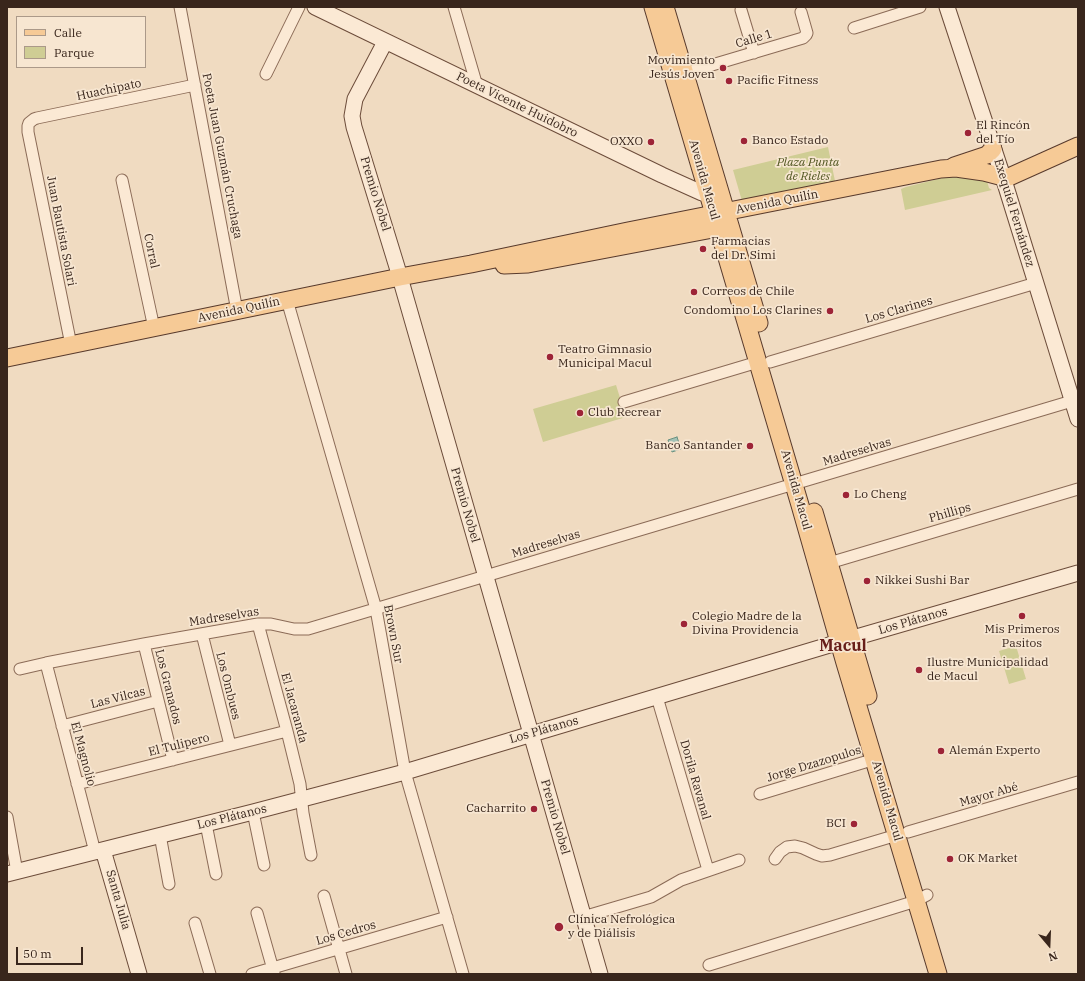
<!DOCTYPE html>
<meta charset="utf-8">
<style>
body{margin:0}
#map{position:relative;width:1085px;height:981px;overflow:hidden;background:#f0dbc1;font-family:"IBM Plex Serif",serif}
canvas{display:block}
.frame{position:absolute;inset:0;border:8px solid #39261c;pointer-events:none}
.legend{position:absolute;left:16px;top:16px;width:130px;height:52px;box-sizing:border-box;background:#f7e6d1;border:1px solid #ab9989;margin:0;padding:5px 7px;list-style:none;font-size:12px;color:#39261c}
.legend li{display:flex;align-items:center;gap:8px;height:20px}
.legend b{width:20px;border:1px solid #ab9989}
.north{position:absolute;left:1029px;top:925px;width:40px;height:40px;-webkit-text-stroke:3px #f7e6d1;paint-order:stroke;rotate:161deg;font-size:11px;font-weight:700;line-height:16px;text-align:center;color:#39261c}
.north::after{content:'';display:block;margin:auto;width:14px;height:18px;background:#39261c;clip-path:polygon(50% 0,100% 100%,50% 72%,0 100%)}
.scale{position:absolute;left:16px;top:947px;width:67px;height:18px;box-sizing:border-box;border:2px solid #39261c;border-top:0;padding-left:5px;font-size:12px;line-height:14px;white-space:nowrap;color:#39261c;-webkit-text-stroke:3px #f7e6d1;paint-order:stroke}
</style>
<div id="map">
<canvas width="1085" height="981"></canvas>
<div class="frame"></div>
<ul class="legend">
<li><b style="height:5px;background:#f6ca96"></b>Calle</li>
<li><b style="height:11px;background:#cfcd94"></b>Parque</li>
</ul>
<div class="north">N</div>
<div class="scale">50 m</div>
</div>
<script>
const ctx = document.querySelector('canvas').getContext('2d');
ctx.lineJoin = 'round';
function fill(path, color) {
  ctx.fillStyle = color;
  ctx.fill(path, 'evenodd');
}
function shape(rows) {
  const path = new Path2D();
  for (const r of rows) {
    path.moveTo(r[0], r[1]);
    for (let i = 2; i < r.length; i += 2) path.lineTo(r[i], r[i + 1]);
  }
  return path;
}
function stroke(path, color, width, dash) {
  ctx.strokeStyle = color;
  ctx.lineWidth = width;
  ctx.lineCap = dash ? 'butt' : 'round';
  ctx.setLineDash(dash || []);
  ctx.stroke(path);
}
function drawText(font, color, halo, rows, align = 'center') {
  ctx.font = font + ' "IBM Plex Serif",serif';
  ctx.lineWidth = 3.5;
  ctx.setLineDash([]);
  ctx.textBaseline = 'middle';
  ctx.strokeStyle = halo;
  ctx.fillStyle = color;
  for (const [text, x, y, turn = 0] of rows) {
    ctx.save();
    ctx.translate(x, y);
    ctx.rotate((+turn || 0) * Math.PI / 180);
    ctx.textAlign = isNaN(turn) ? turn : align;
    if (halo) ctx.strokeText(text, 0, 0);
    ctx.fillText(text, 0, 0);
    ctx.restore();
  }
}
fill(shape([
 [828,147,835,181,742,201,733,170],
 [950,176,987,181,989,188,992,190,905,210,901,189,906,187],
 [616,385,626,417,543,442,533,409],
 [1016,646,1026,679,1009,684,999,651]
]), '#cfcd94');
const water = shape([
 [677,437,681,449,672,452,668,440,677,437]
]);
fill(water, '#a4c2b5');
stroke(water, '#6a9181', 1);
const street = shape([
 [180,7,237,311],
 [454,7,477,86],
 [741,10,754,53],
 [854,28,920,7],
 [685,73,803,38,806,35,807,33,801,12],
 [266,74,299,7],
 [122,180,154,328],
 [287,300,376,609,405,772,463,974],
 [71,345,28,132,28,126,29,123,34,119,37,118,195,85],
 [770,362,1036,283],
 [624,402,758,362],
 [829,563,1078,489],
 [258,624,287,731,300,784,303,813,311,855],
 [202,634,230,745],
 [144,644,173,760],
 [46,663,95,852],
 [20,669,46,663,144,644,258,624,271,624,294,629,308,629,1072,401],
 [657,697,708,870],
 [62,726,158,701],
 [77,784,287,731],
 [760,794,875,759],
 [253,812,264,865],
 [7,817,17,872],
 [206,824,216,874],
 [908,832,1078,782],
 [160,835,169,884],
 [775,859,780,852,787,847,795,846,803,848,816,854,822,856,830,855,897,835],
 [324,896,346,974],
 [257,913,274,973],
 [583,917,651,897,681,880,739,860],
 [195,923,210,974],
 [709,965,916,901,927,895],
 [252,974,447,917]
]);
const secondary = shape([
 [315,7,662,175,702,193,719,196],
 [947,7,1003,177,1078,419],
 [385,42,355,99,352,116,354,127,397,267,600,974],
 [103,850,139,974],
 [7,874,253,812,405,772,836,643,1078,573]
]);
const primary = shape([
 [653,7,800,505,845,663,938,974],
 [665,7,759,323],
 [954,166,987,155,993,149],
 [504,265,528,264,718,228],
 [7,358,400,277,471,264,628,231,941,169,956,168,984,172,1003,177,1009,177,1078,146],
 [814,512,868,696]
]);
stroke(street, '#8b6b57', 13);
stroke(secondary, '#6c4c3a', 17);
stroke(primary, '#583a2c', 19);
stroke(street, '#fbe9d4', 11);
stroke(secondary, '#fbe9d4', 15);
stroke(primary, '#f6ca96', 17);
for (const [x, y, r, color] of [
 [723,68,4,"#9d2437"],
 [729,81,4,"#9d2437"],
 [968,133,4,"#9d2437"],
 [744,141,4,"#9d2437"],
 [651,142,4,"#9d2437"],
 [703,249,4,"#9d2437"],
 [694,292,4,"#9d2437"],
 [830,311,4,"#9d2437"],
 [550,357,4,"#9d2437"],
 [580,413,4,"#9d2437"],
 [750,446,4,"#9d2437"],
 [846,495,4,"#9d2437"],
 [867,581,4,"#9d2437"],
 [1022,616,4,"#9d2437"],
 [684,624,4,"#9d2437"],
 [919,670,4,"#9d2437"],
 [941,751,4,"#9d2437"],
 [534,809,4,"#9d2437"],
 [854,824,4,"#9d2437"],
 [950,859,4,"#9d2437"],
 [559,927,5,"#9d2437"]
]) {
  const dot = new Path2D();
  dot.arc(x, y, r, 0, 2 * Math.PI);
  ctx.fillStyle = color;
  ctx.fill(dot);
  stroke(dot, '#f7e6d1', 1.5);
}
drawText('12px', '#39261c', '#f7e6d1', [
 ["Calle 1",754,39,-17],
 ["Huachipato",109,90,-12],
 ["Poeta Vicente Huidobro",517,105,26],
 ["Poeta Juan Guzmán Cruchaga",222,156,79],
 ["Avenida Macul",704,180,74],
 ["Premio Nobel",375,194,73],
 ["Avenida Quilín",777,202,-11],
 ["Exequiel Fernández",1014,213,73],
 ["Juan Bautista Solari",61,231,79],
 ["Corral",151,251,78],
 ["Avenida Quilín",239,310,-12],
 ["Los Clarines",899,310,-16],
 ["Madreselvas",857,452,-17],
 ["Avenida Macul",796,490,74],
 ["Premio Nobel",465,505,74],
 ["Phillips",950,513,-16],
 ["Madreselvas",546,544,-17],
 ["Madreselvas",224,617,-9],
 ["Los Plátanos",913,621,-16],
 ["Brown Sur",393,634,79],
 ["Los Ombues",228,686,76],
 ["Los Granados",168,687,76],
 ["Las Vilcas",118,698,-14],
 ["El Jacaranda",294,708,75],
 ["Los Plátanos",544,730,-16],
 ["El Tulipero",179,745,-14],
 ["El Magnolio",83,754,75],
 ["Jorge Dzazopulos",814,764,-17],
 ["Dorila Ravanal",695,780,74],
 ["Mayor Abé",989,795,-16],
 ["Avenida Macul",887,801,74],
 ["Los Plátanos",232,817,-14],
 ["Premio Nobel",555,817,74],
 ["Santa Julia",118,900,74],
 ["Los Cedros",346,933,-16]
]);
drawText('12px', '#39261c', '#f7e6d1', [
 ["Movimiento",715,61,"right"],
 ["Jesús Joven",715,75,"right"],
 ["Pacific Fitness",737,81],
 ["El Rincón",976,126],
 ["del Tío",976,140],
 ["Banco Estado",752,141],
 ["OXXO",643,142,"right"],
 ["Farmacias",711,242],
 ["del Dr. Simi",711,256],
 ["Correos de Chile",702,292],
 ["Condomino Los Clarines",822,311,"right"],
 ["Teatro Gimnasio",558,350],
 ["Municipal Macul",558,364],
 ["Club Recrear",588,413],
 ["Banco Santander",742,446,"right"],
 ["Lo Cheng",854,495],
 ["Nikkei Sushi Bar",875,581],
 ["Colegio Madre de la",692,617],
 ["Divina Providencia",692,631],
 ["Mis Primeros",1022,630,"center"],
 ["Pasitos",1022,644,"center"],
 ["Ilustre Municipalidad",927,663],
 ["de Macul",927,677],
 ["Alemán Experto",949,751],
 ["Cacharrito",526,809,"right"],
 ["BCI",846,824,"right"],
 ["OK Market",958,859],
 ["Clínica Nefrológica",568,920],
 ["y de Diálisis",568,934]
], 'left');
drawText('italic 12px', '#525722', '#f7e6d1', [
 ["Plaza Punta",808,163],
 ["de Rieles",808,177]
]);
drawText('bold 16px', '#681e19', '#f7e6d1', [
 ["Macul",843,646]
]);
</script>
